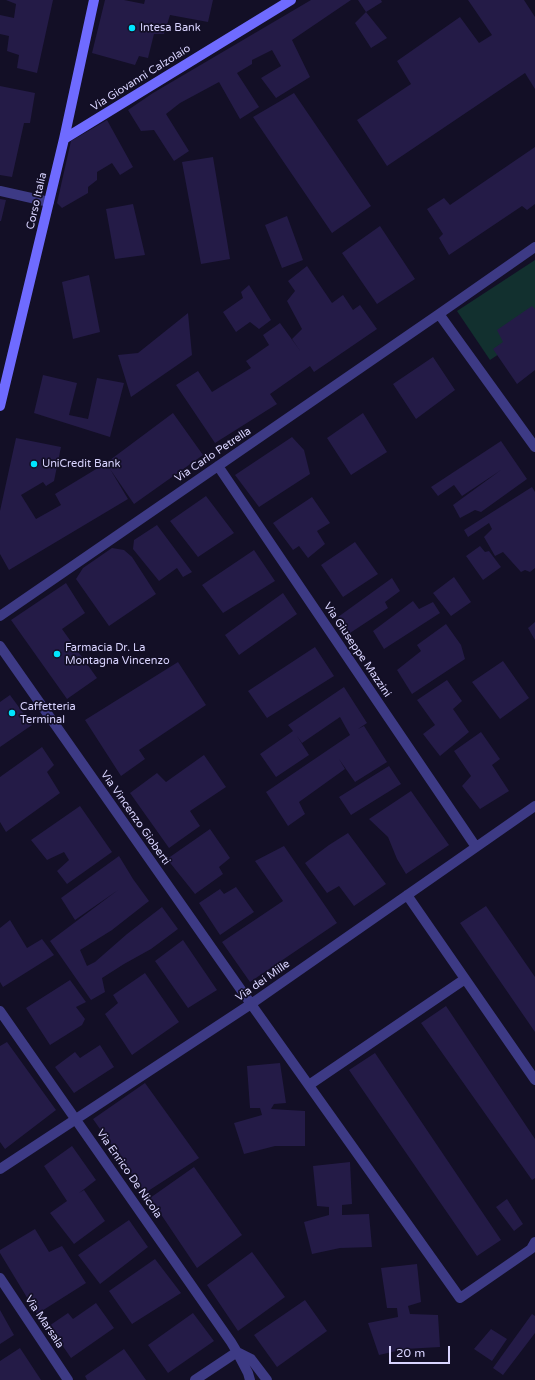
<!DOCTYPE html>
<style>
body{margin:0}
#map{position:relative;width:535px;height:1380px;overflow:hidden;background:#130f26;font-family:"Varela Round",sans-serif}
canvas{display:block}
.scale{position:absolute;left:389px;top:1346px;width:61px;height:18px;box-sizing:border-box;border:2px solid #d9d4ff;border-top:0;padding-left:5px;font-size:12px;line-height:14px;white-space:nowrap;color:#d9d4ff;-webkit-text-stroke:3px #130f26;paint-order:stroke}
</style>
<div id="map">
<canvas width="535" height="1380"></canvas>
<div class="scale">20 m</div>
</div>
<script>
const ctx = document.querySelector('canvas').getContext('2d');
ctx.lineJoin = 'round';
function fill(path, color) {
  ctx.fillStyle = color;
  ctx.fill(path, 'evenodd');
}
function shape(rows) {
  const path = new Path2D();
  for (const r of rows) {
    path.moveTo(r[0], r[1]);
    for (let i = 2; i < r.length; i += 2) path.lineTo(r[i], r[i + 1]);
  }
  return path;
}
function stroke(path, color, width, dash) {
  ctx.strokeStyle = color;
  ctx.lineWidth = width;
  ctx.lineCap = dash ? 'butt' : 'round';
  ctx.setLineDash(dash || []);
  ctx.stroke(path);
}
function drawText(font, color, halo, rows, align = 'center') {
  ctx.font = font + ' "Varela Round",sans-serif';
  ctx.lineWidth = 3.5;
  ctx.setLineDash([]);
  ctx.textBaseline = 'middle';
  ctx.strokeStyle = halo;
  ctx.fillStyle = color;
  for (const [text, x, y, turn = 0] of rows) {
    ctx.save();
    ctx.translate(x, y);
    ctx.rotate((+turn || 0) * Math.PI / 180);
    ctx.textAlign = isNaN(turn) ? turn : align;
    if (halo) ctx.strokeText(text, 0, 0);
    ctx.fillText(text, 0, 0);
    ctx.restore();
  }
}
fill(shape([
 [535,260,535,330,490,360,457,311]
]), '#12302f');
fill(shape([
 [6,0,53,0,37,73,17,68,19,55,7,51,9,36,0,34,0,15,14,18,16,4],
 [105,0,124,0,144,4,145,0,213,0,208,22,170,15,164,34,154,34,148,58,139,56,135,65,92,53],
 [311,0,351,0,292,40,310,77,276,98,261,78,281,66,272,50,252,60,252,64,237,73,259,107,240,119,219,82,180,103,166,114,189,151,174,161,154,130,141,131,128,110,153,93],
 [358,0,381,0,382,2,366,12],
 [468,0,524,0,535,17,535,89,525,73,387,166,357,120,411,84,397,61,460,17,479,43,492,35],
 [366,12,387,38,371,48,355,23],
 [0,86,35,93,30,123,24,123,12,177,0,175],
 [294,93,371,206,332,233,253,117],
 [107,120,133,167,120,175,112,163,97,172,97,180,88,187,88,193,62,208,57,203,71,141],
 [535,147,535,204,527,210,522,206,449,255,439,238,443,234,427,209,444,198,450,205],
 [213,157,230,259,201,264,182,162],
 [0,199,6,200,1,221,0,221],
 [133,204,145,255,115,259,106,209],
 [287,216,303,260,282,268,265,225],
 [380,226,415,279,377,304,342,253],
 [307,266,332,303,343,295,353,310,360,305,377,329,314,372,310,366,270,394,277,404,215,443,176,385,198,371,212,392,251,368,246,361,269,345,263,335,280,323,301,352,292,339,302,329,287,301,295,291,288,281],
 [89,275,100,332,73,339,62,282],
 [249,285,271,320,259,329,250,322,236,332,223,312,243,298,241,292],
 [532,306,535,309,535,370,517,384,493,349,503,342,497,330],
 [188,313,192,355,131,397,118,355,138,353],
 [433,357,455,390,416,419,393,384],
 [43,375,77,383,69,415,88,419,97,378,124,383,110,437,34,413],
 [173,413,203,455,134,504,110,469,128,499,9,570,0,554,0,511,16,438,61,447,54,481,46,486,43,482,21,495,36,519,61,505,55,494,106,463],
 [363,413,387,452,351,475,327,438],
 [292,437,304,450,310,474,259,507,235,475],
 [501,441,527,479,481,512,475,510,460,518,453,505,501,470,462,496,454,485,438,496,431,487],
 [532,487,535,492,535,568,530,572,525,570,521,572,503,552,495,556,484,537,492,529,489,523,468,537,464,530],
 [206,496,234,533,198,557,170,521],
 [312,497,330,523,317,531,325,544,308,558,299,546,293,550,273,523],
 [157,525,192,572,183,577,177,568,159,581,133,549,134,540],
 [355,542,378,574,343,597,321,565],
 [480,546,485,552,489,551,501,567,483,580,466,556],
 [112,548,124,550,132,557,156,594,109,626,76,579,83,568],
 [254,550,275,581,223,613,202,585],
 [454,577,471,602,451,616,433,593],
 [392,578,400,591,385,602,388,608,350,633,338,617],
 [66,583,85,613,62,629,97,678,67,699,11,620],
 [283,593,297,614,239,655,225,635],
 [413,601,419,609,433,602,440,613,384,649,373,631],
 [535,622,535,640,528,628],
 [446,624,461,645,465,659,412,694,397,670,421,651,417,645],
 [315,647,334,676,267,718,248,691],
 [503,661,529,698,500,719,472,682],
 [178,662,206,705,139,750,145,759,121,776,85,720],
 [447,680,462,701,453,709,469,732,440,756,423,734,435,725,417,700],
 [344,687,367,723,358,729,364,726,387,762,355,782,339,759,345,769,299,802,305,814,288,826,266,792,350,735,340,717,302,743,297,736,309,755,276,777,260,754,293,731,288,725],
 [10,695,32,725,0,747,0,702],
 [481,732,500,759,492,765,509,791,480,809,462,786,471,776,454,751],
 [42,747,54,765,47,772,60,793,6,832,0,822,0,777],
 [204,755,226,787,190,811,200,826,169,848,130,793,157,773,166,782],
 [389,766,401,784,351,815,339,797],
 [411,791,449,845,406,874,397,859,388,837,369,819],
 [80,806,112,852,67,884,57,871,69,860,64,852,47,860,31,840],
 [210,829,230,858,219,867,223,874,195,894,167,859],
 [348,833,386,884,354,906,339,886,327,893,305,863,329,845],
 [284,846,337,923,250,982,222,942,283,901,255,861],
 [119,856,133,879,149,901,112,930,80,950,87,966,95,962,127,934,162,907,178,929,151,949,124,964,102,978,105,992,91,1000,50,941,118,890,75,920,61,898],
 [236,887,254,912,220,935,199,903,220,889,224,894],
 [486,906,535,977,535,1032,460,923],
 [10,920,27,948,42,939,54,955,3,987,0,982,0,928],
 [183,940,217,990,188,1008,155,961],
 [145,973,179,1022,132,1055,105,1014,118,1003,113,995],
 [70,980,86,1002,76,1007,85,1019,82,1025,50,1045,26,1008],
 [446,1006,535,1139,535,1178,532,1180,421,1023],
 [7,1042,56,1110,5,1149,0,1142,0,1046],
 [100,1045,114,1067,74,1093,55,1067,75,1052,80,1058],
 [375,1053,501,1240,477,1256,349,1070],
 [280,1063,286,1103,274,1104,271,1109,305,1111,305,1146,275,1146,244,1154,234,1123,262,1115,260,1108,250,1108,247,1066],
 [145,1083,199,1158,145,1193,93,1119],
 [72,1146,96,1180,79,1193,84,1190,105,1221,74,1244,50,1213,67,1201,44,1166],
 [350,1162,352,1204,342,1205,342,1215,369,1214,372,1247,340,1248,312,1254,304,1222,329,1215,329,1207,317,1206,313,1166],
 [194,1167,242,1235,197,1268,150,1198],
 [507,1199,523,1224,514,1231,496,1207],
 [129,1220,148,1247,100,1284,78,1255],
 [35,1229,49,1252,62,1246,86,1283,37,1314,0,1253,0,1250],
 [252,1252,285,1297,238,1331,207,1285],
 [155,1259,181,1293,132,1324,109,1291],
 [417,1264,421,1302,408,1306,410,1314,438,1315,440,1347,405,1349,379,1355,368,1323,398,1317,397,1308,387,1308,381,1268],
 [305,1300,327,1331,277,1367,254,1335],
 [96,1303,114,1328,71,1358,49,1326,68,1313,73,1319],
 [0,1310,14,1335,0,1344],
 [193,1313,214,1341,168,1373,148,1345],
 [532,1314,535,1316,535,1333,503,1375,493,1368],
 [491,1329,507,1339,492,1361,474,1349],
 [20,1348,41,1380,0,1380,0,1361],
 [124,1349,146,1380,87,1380,85,1376]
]), '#241b47');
stroke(shape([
 [0,191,49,202],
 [439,314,535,447],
 [218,466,476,847],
 [0,616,439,314,535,247],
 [0,646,251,1004,460,1298,531,1249,535,1242],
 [407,895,535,1080],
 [0,1011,231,1342,237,1352,248,1373,250,1380],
 [309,1085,465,979],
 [0,1169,251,1004,535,806],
 [0,1278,68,1380],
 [195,1380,237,1352,251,1359,267,1380]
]), '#3d3a85', 10);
stroke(shape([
 [64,139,291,0],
 [0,406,64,139,94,0]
]), '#6f6bff', 10);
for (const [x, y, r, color] of [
 [132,28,4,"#00e5ff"],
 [34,464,4,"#00e5ff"],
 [57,654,4,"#00e5ff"],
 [12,713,4,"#00e5ff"]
]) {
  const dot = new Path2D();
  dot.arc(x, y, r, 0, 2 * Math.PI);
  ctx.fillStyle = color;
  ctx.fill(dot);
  stroke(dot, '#130f26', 1.5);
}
drawText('11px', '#d9d4ff', '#130f26', [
 ["Intesa Bank",140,28],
 ["UniCredit Bank",42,464],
 ["Farmacia Dr. La",65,648],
 ["Montagna Vincenzo",65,661],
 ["Caffetteria",20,707],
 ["Terminal",20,720]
], 'left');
drawText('11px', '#d9d4ff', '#130f26', [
 ["Via Giovanni Calzolaio",141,78,-32],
 ["Corso Italia",37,201,-77],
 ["Via Carlo Petrella",213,455,-34],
 ["Via Giuseppe Mazzini",357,650,56],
 ["Via Vincenzo Gioberti",135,818,55],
 ["Via dei Mille",263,981,-35],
 ["Via Enrico De Nicola",129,1174,55],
 ["Via Marsala",44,1322,56]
]);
</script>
